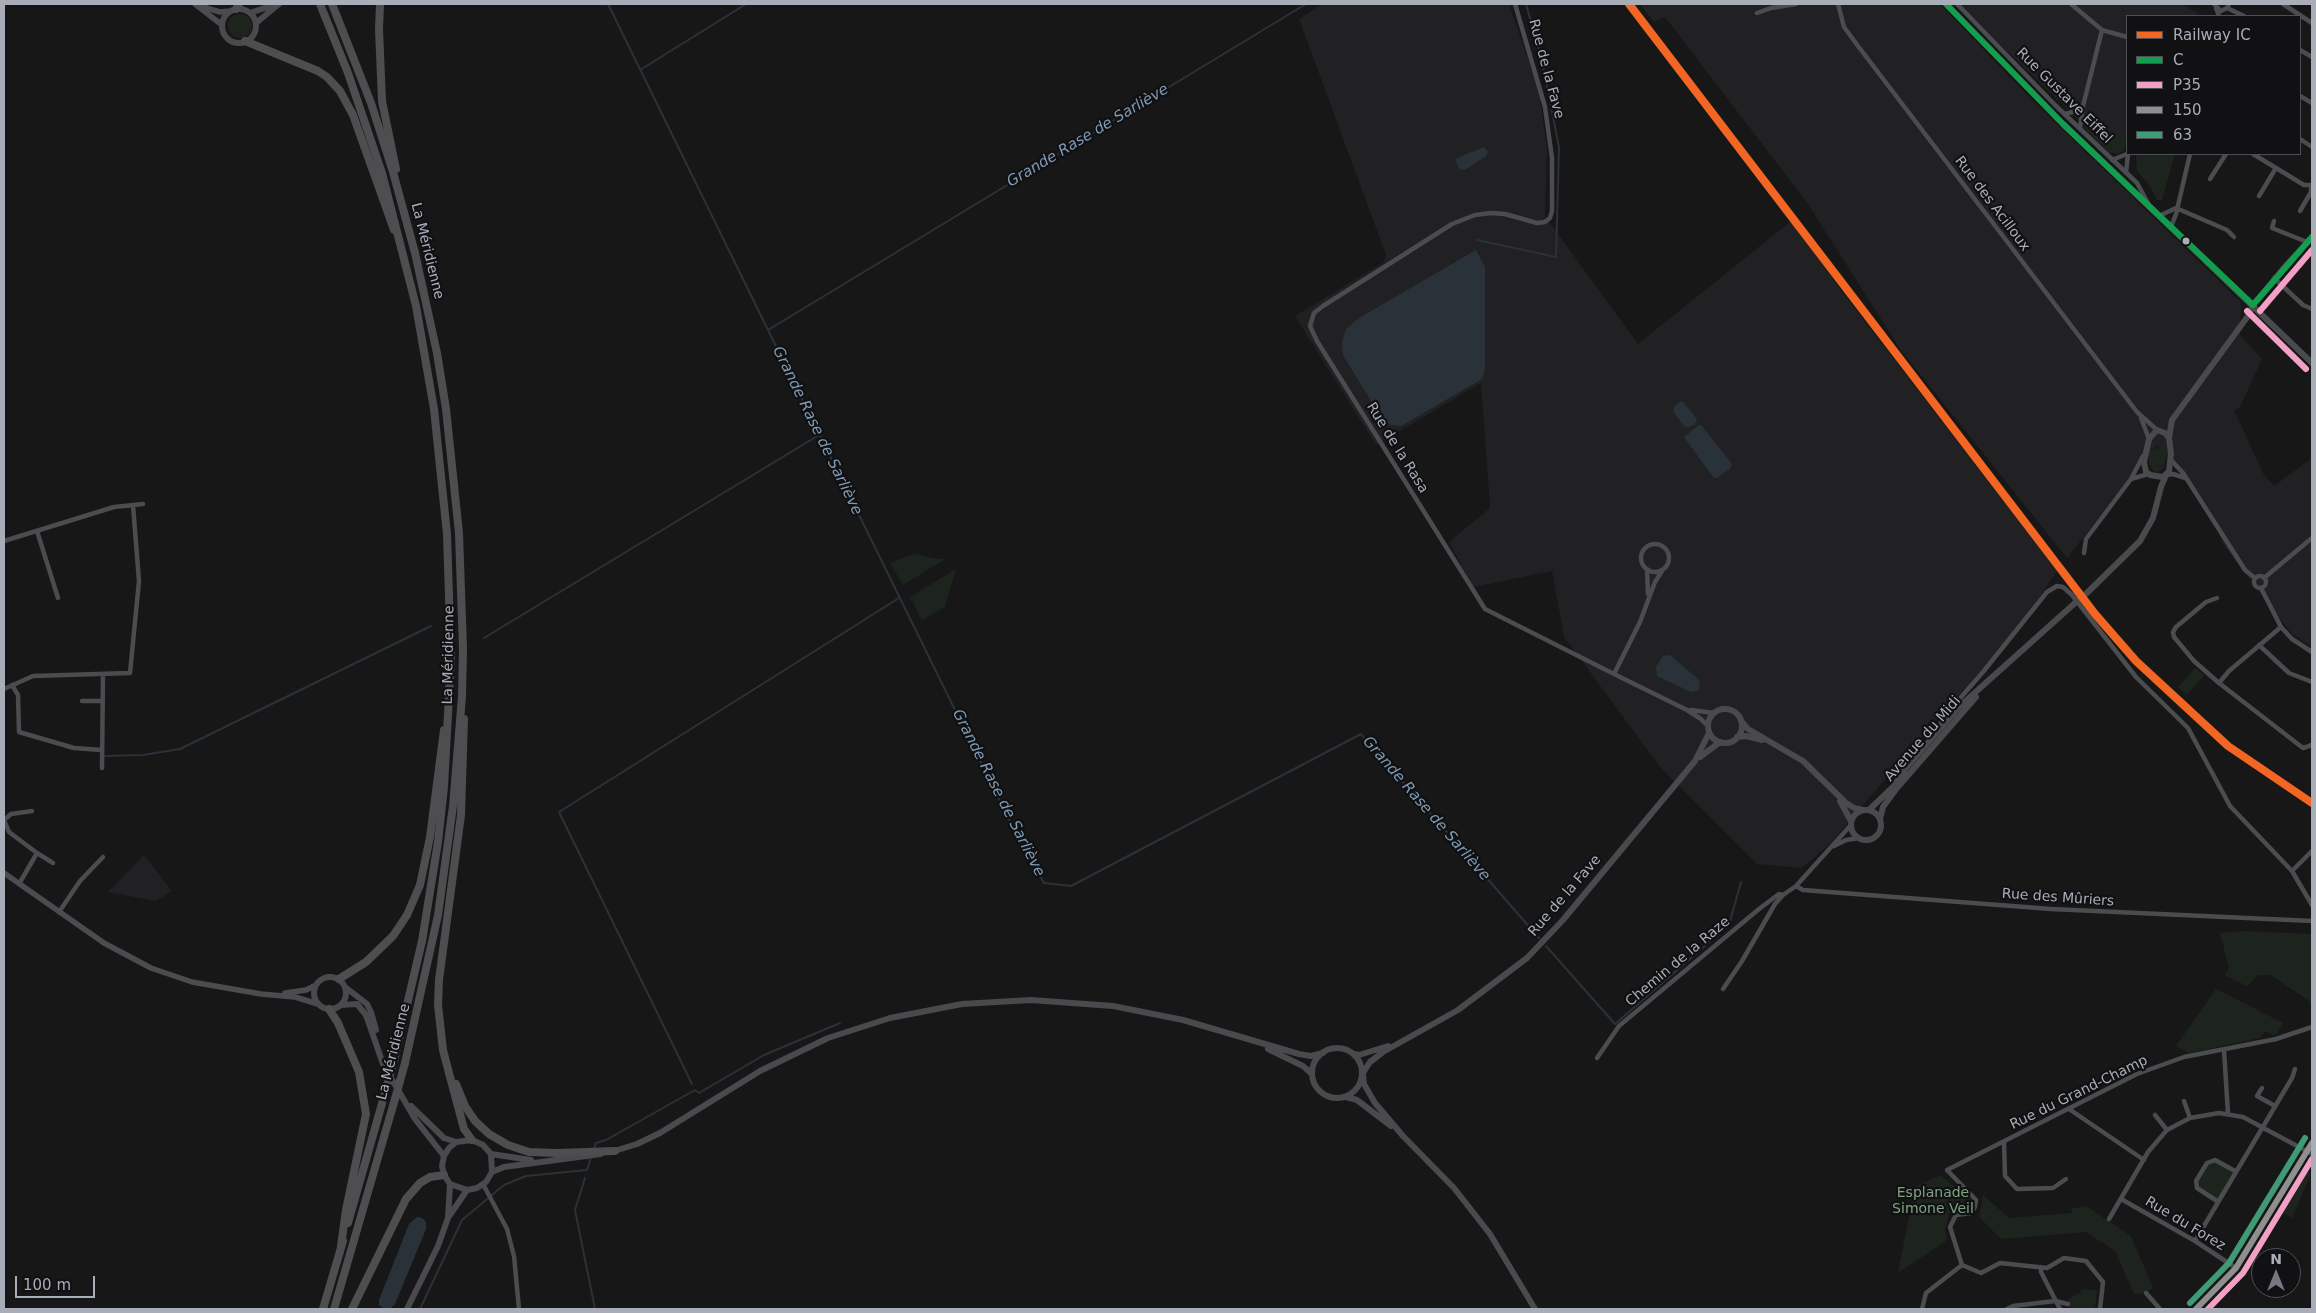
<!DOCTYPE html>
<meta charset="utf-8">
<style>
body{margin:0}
#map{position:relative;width:2316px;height:1313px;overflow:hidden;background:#171717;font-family:"DejaVu Sans",sans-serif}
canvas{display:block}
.frame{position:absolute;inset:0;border:5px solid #a8adb8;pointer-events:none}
.legend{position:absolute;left:2126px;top:15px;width:175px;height:140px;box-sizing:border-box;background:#111113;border:1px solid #4d4f55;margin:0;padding:6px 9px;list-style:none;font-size:15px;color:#a8adb8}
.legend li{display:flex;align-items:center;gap:10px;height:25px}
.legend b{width:25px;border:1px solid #4d4f55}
.north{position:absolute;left:2251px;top:1248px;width:50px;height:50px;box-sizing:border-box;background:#111113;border:1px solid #4d4f55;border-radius:50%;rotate:0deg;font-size:14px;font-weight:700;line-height:20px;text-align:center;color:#a8adb8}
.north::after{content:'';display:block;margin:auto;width:18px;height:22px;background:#757880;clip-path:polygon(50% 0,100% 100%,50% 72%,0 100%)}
.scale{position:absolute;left:15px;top:1276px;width:80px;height:22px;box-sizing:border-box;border:2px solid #a8adb8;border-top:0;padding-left:6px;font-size:15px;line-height:18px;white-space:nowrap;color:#a8adb8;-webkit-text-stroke:4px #111113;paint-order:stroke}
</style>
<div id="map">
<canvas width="2316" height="1313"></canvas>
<div class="frame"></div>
<ul class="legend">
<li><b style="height:6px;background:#f26522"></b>Railway IC</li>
<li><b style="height:6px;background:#139d4e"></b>C</li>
<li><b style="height:6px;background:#f2a0c6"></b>P35</li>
<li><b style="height:6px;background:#8f8f8f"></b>150</li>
<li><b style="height:6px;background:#3f9a76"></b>63</li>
</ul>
<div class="north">N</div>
<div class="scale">100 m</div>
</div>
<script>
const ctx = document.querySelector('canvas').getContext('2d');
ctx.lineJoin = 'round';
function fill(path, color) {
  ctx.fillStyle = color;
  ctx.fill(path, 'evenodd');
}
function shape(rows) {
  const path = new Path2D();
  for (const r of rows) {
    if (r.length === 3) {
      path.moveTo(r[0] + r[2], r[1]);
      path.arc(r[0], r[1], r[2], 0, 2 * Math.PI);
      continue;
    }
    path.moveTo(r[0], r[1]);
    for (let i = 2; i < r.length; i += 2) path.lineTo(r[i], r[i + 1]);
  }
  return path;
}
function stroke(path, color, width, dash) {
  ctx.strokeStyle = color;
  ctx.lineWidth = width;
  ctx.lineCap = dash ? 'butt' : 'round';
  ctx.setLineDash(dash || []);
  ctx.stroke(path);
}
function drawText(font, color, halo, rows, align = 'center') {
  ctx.font = font + ' "DejaVu Sans",sans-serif';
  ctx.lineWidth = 4.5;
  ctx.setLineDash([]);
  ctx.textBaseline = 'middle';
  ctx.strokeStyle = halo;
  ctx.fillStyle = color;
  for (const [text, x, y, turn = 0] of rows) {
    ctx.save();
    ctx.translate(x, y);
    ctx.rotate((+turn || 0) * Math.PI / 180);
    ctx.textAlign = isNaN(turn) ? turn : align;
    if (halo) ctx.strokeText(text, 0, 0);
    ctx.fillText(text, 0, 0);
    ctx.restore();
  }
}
fill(shape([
 [1323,4,1509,4,1539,91,1547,149,1545,216,1638,344,1791,221,1843,293,2057,571,2029,613,1985,667,1929,728,1831,843,1802,868,1757,864,1661,768,1564,637,1552,571,1473,587,1449,542,1490,508,1481,383,1376,445,1295,316,1384,262,1386,255,1299,19],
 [1640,4,1940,4,2032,100,2241,302,2240,335,2262,359,2240,407,2234,410,2264,475,2274,486,2312,458,2312,647,2291,633,2223,544,2211,512,2157,445,2067,558,1900,349,1808,204,1665,17,1654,22],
 [1958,4,2183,4,2201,16,2127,16,2127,136,2084,125],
 [144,855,172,891,156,901,108,892]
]), '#212123');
fill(shape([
 [240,26,12],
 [2084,125,2127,136,2124,150,2118,154,2109,152,2086,130],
 [2136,154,2175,154,2162,200,2157,200,2150,186,2137,171],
 [2156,448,2165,450,2166,455,2164,468,2157,473,2152,470,2149,463,2149,452],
 [914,554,938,559,947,558,903,585,890,563],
 [956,569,945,607,922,620,910,597],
 [2195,668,2204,675,2187,695,2178,687],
 [2242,931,2311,934,2312,1003,2271,975,2258,975,2247,986,2226,976,2225,974,2229,968,2220,933],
 [2216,989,2283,1023,2277,1034,2273,1035,2265,1031,2260,1038,2189,1053,2176,1046],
 [2215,1160,2235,1171,2217,1201,2197,1188,2196,1181,2207,1163],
 [2303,1169,2311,1174,2292,1218,2278,1210],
 [1940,1175,1970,1199,1970,1207,1949,1213,1945,1230,1947,1240,1898,1273,1915,1187],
 [1983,1195,2009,1218,2072,1213,2071,1209,2086,1206,2131,1236,2153,1288,2146,1293,2134,1294,2115,1251,2086,1232,2001,1239,1979,1217],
 [2082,1289,2097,1290,2095,1309,2068,1309,2069,1299,2081,1292]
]), '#1d241e');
fill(shape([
 [1484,147,1488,152,1486,156,1465,170,1459,169,1455,159],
 [1476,250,1485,267,1485,368,1482,379,1401,426,1391,425,1382,419,1343,355,1342,341,1346,329,1359,318],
 [1680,402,1683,402,1697,419,1695,424,1689,427,1685,427,1674,413,1674,407],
 [1699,425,1702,426,1732,464,1730,469,1716,478,1713,477,1684,437],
 [1670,655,1698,679,1700,685,1698,691,1691,692,1657,676,1656,667,1663,656],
 [417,1217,422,1218,426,1222,426,1229,395,1304,390,1309,384,1309,379,1305,379,1300,409,1224]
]), '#2a3239');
stroke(shape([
 [608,4,768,330,1306,4],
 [640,70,746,4],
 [1477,240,1556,257,1559,147,1542,61,1526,4],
 [768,330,1019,840,1044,883,1071,886,1361,734,1539,938],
 [484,638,819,435],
 [105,756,143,755,180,749,431,626],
 [1546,946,1615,1024,1729,925,1741,882],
 [692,1084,559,812,899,598],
 [696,1091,699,1093,764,1055,840,1023],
 [594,1149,596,1143,606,1140,695,1090],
 [585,1178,575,1210,595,1309],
 [420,1309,462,1220,504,1185,526,1176,587,1170,591,1157]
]), '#2a3239', 2);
stroke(shape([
 [1515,4,1545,107,1552,158,1552,211,1550,218,1545,222,1537,223,1505,214,1491,213,1475,215,1452,224,1323,306,1314,313,1310,326,1317,341,1485,609,1614,674],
 [1838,4,1844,27,1858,46,2137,412,2157,430],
 [1957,4,2055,105,2137,183,2149,205],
 [2071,4,2102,30,2083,106,2080,128],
 [2214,4,2221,11,2227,8,2229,4],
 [2283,4,2312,23],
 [2216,8,2219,16],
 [2227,8,2244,16],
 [1757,13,1771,8,1796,4],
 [2102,30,2127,37],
 [2300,50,2312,57],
 [2300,96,2312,103],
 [2065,114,2076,111,2083,106],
 [2300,139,2312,147],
 [2253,154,2304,185,2312,185],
 [2112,160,2127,154],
 [2126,173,2128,154],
 [2210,179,2226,154],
 [2259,196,2276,168],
 [2176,208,2227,230,2234,237],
 [2300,211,2311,192,2311,186],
 [2159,216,2176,208],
 [2274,221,2272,228,2307,242],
 [2171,227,2176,214,2190,154],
 [2274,278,2303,305,2312,309],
 [2141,418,2149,439],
 [2171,460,2183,473,2245,570,2255,578],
 [2167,475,2173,474,2185,478],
 [2131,479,2143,456],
 [37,531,58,598],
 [4,541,114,507,143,504],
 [1655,558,14],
 [2084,553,2086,539,2131,479,2148,474],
 [1647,569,1648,594],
 [1662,571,1655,582,1640,622,1614,674,1687,710,1701,719,1708,726],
 [2260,582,6],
 [2264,578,2312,538],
 [2261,588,2281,627,2292,639,2312,652],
 [2217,598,2206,602,2176,627,2173,632,2174,637,2194,661,2219,683,2229,671,2281,627],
 [2259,645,2289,673,2312,682],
 [2219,683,2303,748,2312,745],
 [12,685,18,695,19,732,74,748,101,750],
 [4,689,33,676,130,673,139,581,133,505],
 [82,701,101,701],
 [1691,710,1714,713],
 [1941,728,1941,720,1983,672,2047,592,2057,586,2063,587,2072,595,2136,677,2188,728,2230,806,2292,871,2312,905],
 [102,768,103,674],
 [1834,846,1846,840,1859,838],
 [37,853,53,863],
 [2292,871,2312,851],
 [19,884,37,853,9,832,4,820,11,814,32,811],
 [1796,886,1803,890,2051,909,2312,921],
 [59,912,80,881,103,857],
 [1723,989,1742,961,1775,904,1783,895,1796,886,1851,825],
 [2224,1050,2228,1114],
 [1597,1058,1619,1026,1759,909,1779,894,1783,895],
 [2262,1088,2257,1096,2275,1106],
 [2184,1101,2190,1118],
 [2069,1109,2144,1160],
 [2155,1115,2167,1130],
 [2004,1142,2005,1176,2017,1189,2053,1188,2066,1179],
 [483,1184,507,1229,514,1256,519,1309],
 [2121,1199,2195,1241,2236,1268],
 [2217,1201,2197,1188,2196,1181,2207,1163,2215,1160,2235,1171],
 [2109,1219,2148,1152,2167,1130,2190,1118,2219,1113,2243,1117,2312,1154],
 [2195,1241,2292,1078,2295,1069],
 [1962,1265,1981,1273,2000,1263,2047,1268,2064,1258,2086,1261,2103,1282,2100,1309],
 [2041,1267,2041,1272,2060,1309],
 [2146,1293,2160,1309],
 [1922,1309,1926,1293,1962,1265,1950,1227,1956,1215,1971,1213,1975,1207,1976,1200,1947,1170,2137,1074,2184,1057,2276,1039,2312,1027],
 [2007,1309,2013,1306,2055,1301,2068,1304],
 [2196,1309,2236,1268,2312,1143]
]), '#4b4c50', 4.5);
stroke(shape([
 [195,4,222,25],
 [203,7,220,12,231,11],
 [2253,305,2286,265,2312,237],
 [4,873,104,943,151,968,192,982,261,994,295,997,318,1004],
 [285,993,306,990,314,986]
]), '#4b4c50', 5.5);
stroke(shape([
 [1946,4,2063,124,2312,363],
 [239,26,17],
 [250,13,276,4],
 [256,23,279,4],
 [2169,438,2165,433,2157,430,2149,439,2144,462,2146,472,2150,475,2163,477,2169,471,2171,454,2169,438,2172,420,2248,316,2253,305],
 [2088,592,2140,541,2153,518,2161,487,2166,475],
 [1725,726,17],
 [1741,721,1748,729,1803,761,1846,803,1854,808,1863,810],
 [1737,737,1746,736,1762,740],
 [1700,757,1720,742],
 [1840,801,1851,821],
 [1869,810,1894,786,1905,769,1960,706,2075,603],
 [1866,825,15],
 [1880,819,1883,807,1897,788,1976,697],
 [330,993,16],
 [345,987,367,1004,371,1012,376,1030],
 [341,1005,357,1004,366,1015,383,1064,415,1119,444,1156,442,1166,444,1175,450,1184,467,1190,477,1188,486,1182,492,1172,491,1154,483,1145,472,1140,456,1142,449,1148,444,1156],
 [1337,1073,25],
 [1268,1049,1303,1066,1312,1074],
 [1354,1054,1359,1055,1388,1046],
 [1363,1073,1370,1062,1383,1052,1458,1010,1527,958,1563,920,1695,761,1709,733],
 [1363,1075,1364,1084,1375,1103,1403,1136,1454,1188,1490,1234,1535,1309],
 [1346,1097,1357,1100,1391,1126],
 [411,1106,444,1138,456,1142],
 [611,1152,637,1144,660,1133,760,1071,828,1038,890,1018,962,1004,1031,1000,1113,1006,1183,1020,1299,1054,1311,1056,1323,1053],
 [491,1154,531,1160],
 [492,1172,504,1167,601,1154],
 [450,1215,467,1190],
 [407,1309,438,1246,448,1218,450,1184]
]), '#4a4a4e', 6);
stroke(shape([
 [320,4,348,73,382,173,416,306,434,409,447,534,451,659,444,787,438,842,422,941,395,1056],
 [332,4,371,103,393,172,415,253,437,353,446,409,459,533,463,648,462,697,453,806,438,915,405,1063],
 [380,4,379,29,382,101,396,169],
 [236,9,239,4],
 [245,41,318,71,327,77,340,91,353,115,394,230],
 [464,719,461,815,439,980,438,1005,443,1050,449,1073,464,1129,472,1140],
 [339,979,366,962,393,936,407,915,420,885,430,837,444,730],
 [329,1009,338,1023,359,1072,366,1114,346,1210,341,1246],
 [456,1084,465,1106,475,1121,489,1134,508,1145,529,1152,557,1153,615,1151],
 [348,1223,385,1093],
 [323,1309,343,1241],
 [334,1309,395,1099],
 [352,1309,406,1199,420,1183,430,1177,444,1175]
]), '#4e4e51', 8);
stroke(shape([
 [2075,603,2088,592]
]), '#4a4a4e', 6);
stroke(shape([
 [385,1093,395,1056],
 [395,1099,405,1063]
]), '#4e4e51', 8);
stroke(shape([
 [1946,4,2063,124,2253,305],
 [2253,305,2312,237]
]), '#139d4e', 6);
stroke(shape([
 [2247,311,2306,369],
 [2260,311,2312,250],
 [2208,1309,2243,1273,2312,1159]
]), '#f2a0c6', 6);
stroke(shape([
 [2196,1309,2236,1268,2312,1143]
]), '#8f8f8f', 6);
stroke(shape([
 [2190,1303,2229,1263,2305,1138]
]), '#3f9a76', 6);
stroke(shape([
 [1629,4,2095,614,2136,661,2228,746,2312,803]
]), '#f26522', 8);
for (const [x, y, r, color] of [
 [2186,241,4.5,"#a8adb8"]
]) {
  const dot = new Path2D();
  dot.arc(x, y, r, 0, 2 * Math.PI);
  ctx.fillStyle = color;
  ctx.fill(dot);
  stroke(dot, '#111113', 2);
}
drawText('14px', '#a8adb8', '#111113', [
 ["Rue de la Fave",1546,69,75],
 ["Rue Gustave Eiffel",2064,96,45],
 ["Rue des Acilloux",1992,204,53],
 ["La Méridienne",427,251,76],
 ["Rue de la Rasa",1397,448,58],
 ["La Méridienne",449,655,-89],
 ["Avenue du Midi",1923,739,-49],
 ["Rue de la Fave",1565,896,-49],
 ["Rue des Mûriers",2058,898,4],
 ["Chemin de la Raze",1678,962,-40],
 ["La Méridienne",394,1052,-76],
 ["Rue du Grand-Champ",2079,1093,-26],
 ["Rue du Forez",2185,1224,31]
]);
drawText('14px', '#7fa381', '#111113', [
 ["Esplanade",1933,1193],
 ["Simone Veil",1933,1209]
]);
drawText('italic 15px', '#7f9bb3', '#111113', [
 ["Grande Rase de Sarliève",1088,136,-31],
 ["Grande Rase de Sarliève",817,431,64],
 ["Grande Rase de Sarliève",998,793,63],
 ["Grande Rase de Sarliève",1426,809,49]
]);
</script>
